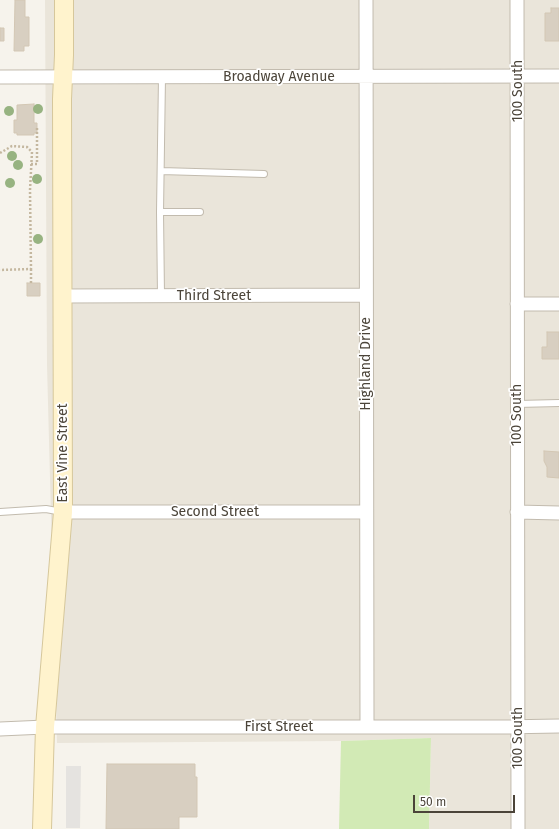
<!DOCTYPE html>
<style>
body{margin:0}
#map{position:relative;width:559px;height:829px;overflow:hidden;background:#f6f3ec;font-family:"Fira Sans",sans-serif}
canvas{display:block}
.scale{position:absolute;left:413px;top:795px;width:102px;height:18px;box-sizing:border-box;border:2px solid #4b4439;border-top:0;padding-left:5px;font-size:12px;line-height:14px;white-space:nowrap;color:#4b4439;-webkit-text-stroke:3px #fff;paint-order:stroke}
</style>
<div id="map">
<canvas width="559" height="829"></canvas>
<div class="scale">50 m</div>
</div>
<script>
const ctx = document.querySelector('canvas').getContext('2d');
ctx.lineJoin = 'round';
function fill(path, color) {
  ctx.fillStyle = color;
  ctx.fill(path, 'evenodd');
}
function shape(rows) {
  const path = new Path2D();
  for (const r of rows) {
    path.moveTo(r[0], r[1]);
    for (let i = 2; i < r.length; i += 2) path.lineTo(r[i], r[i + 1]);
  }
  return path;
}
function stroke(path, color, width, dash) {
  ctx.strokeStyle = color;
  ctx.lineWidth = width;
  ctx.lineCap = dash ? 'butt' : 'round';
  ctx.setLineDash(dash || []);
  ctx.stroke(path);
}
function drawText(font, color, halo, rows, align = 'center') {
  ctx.font = font + ' "Fira Sans",sans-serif';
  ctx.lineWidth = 3.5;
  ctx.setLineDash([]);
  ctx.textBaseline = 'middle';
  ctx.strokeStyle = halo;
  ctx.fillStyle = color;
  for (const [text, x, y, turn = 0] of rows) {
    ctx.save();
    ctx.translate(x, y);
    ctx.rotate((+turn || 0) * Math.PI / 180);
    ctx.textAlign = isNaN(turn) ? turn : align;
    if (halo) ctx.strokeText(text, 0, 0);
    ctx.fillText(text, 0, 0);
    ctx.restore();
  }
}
fill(shape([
 [45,0,559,0,559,829,429,829,431,738,341,741,57,743,47,365]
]), '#eae5da');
fill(shape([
 [431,738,429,829,339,829,341,741]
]), '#d2eab5');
fill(shape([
 [66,766,81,766,80,828,66,828]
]), '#e5e3e0');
const building = shape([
 [15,0,25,0,25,17,29,17,29,46,24,46,24,51,14,51,15,0],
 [551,8,559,8,559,41,545,41,545,13,551,13,551,8],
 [0,28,4,28,4,41,0,41,0,28],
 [34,104,34,123,37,123,37,133,34,133,34,135,17,135,17,133,14,133,14,120,17,120,17,105,34,104],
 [27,283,40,283,40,296,27,296,27,283],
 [547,332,559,332,559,359,542,359,542,347,547,347,547,332],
 [544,451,559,452,559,478,547,477,547,467,544,461,544,451],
 [107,764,195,764,195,777,197,777,197,817,179,817,179,829,106,829,107,764]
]);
fill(building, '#d8cfc1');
stroke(building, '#d3c7b4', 1);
const lane = shape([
 [161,171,264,174],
 [160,212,200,212],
 [161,296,160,212,162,77],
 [517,404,559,403],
 [0,512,46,509,62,512]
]);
const street = shape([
 [366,0,367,727],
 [517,0,518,829],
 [0,77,559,76],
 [63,296,366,295],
 [517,304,559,304],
 [63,512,366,512],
 [517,512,559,513],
 [0,729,45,727,501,727,559,726]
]);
const secondary = shape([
 [42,829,45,727,63,512,62,99,64,55,64,0]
]);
stroke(lane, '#c2bbae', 8);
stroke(street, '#c2bbae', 15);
stroke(secondary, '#d6c79b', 20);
stroke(shape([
 [0,153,12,146,27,147,32,152,30,190,31,269,0,270],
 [31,164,37,164,37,126],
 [31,269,31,283]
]), '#c4b79f', 2.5, [2, 2]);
stroke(lane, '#fff', 6);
stroke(street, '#fff', 13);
stroke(secondary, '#fff3cd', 18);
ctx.fillStyle = '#97b381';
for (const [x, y] of [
 [38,109],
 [9,111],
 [12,156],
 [18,165],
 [37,179],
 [10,183],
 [38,239]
]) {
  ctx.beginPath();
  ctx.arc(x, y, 5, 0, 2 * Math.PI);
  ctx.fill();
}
drawText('14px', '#4b4439', '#fff', [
 ["Broadway Avenue",279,77],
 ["100 South",518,91,-90],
 ["Third Street",214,296],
 ["Highland Drive",366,364,-90],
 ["100 South",517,415,-90],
 ["East Vine Street",63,453,-90],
 ["Second Street",215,512],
 ["First Street",279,727],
 ["100 South",518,738,-90]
]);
</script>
